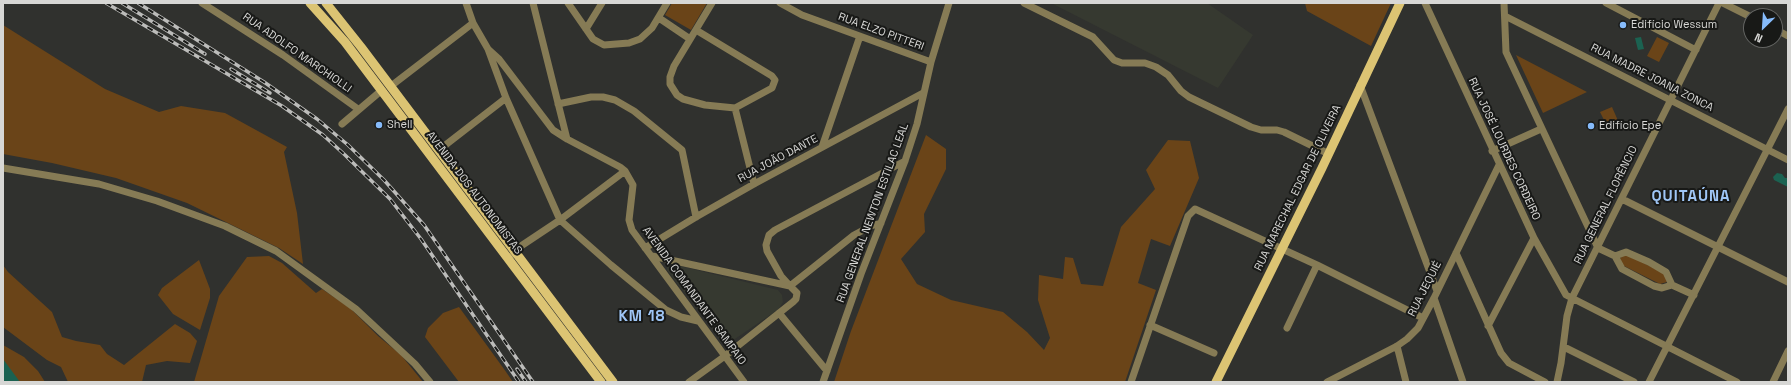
<!DOCTYPE html>
<meta charset="utf-8">
<style>
body{margin:0}
#map{position:relative;width:1791px;height:385px;overflow:hidden;background:#30312e;font-family:"Space Grotesk",sans-serif}
canvas{display:block}
.frame{position:absolute;inset:0;border:4px solid #d7d7d5;pointer-events:none}
.north{position:absolute;left:1743px;top:8px;width:40px;height:40px;box-sizing:border-box;background:#181917;border:1px solid #646563;border-radius:50%;rotate:205deg;font-size:11px;font-weight:700;line-height:16px;text-align:center;color:#d7d7d5}
.north::after{content:'';display:block;margin:auto;width:14px;height:18px;background:#86bbfb;clip-path:polygon(50% 0,100% 100%,50% 72%,0 100%)}
</style>
<div id="map">
<canvas width="1791" height="385"></canvas>
<div class="frame"></div>
<div class="north">N</div>
</div>
<script>
const ctx = document.querySelector('canvas').getContext('2d');
ctx.lineJoin = 'round';
function fill(path, color) {
  ctx.fillStyle = color;
  ctx.fill(path, 'evenodd');
}
function shape(rows) {
  const path = new Path2D();
  for (const r of rows) {
    path.moveTo(r[0], r[1]);
    for (let i = 2; i < r.length; i += 2) path.lineTo(r[i], r[i + 1]);
  }
  return path;
}
function stroke(path, color, width, dash) {
  ctx.strokeStyle = color;
  ctx.lineWidth = width;
  ctx.lineCap = dash ? 'butt' : 'round';
  ctx.setLineDash(dash || []);
  ctx.stroke(path);
}
function drawText(font, color, halo, rows, align = 'center') {
  ctx.font = font + ' "Space Grotesk",sans-serif';
  ctx.lineWidth = 4;
  ctx.setLineDash([]);
  ctx.textBaseline = 'middle';
  ctx.strokeStyle = halo;
  ctx.fillStyle = color;
  for (const [text, x, y, turn = 0] of rows) {
    ctx.save();
    ctx.translate(x, y);
    ctx.rotate((+turn || 0) * Math.PI / 180);
    ctx.textAlign = isNaN(turn) ? turn : align;
    if (halo) ctx.strokeText(text, 0, 0);
    ctx.fillText(text, 0, 0);
    ctx.restore();
  }
}
fill(shape([
 [1051,3,1207,3,1253,35,1218,88],
 [672,264,778,290,782,295,783,302,779,309,729,343,724,343,667,270,667,266]
]), '#363930');
fill(shape([
 [672,3,707,3,691,30,665,15],
 [1305,3,1391,3,1371,46,1307,11],
 [3,25,105,89,159,112,181,106,225,113,287,147,284,152,297,213,303,264,279,248,187,203,116,178,52,163,3,154],
 [1657,37,1669,43,1659,62,1647,56],
 [1516,55,1587,92,1543,113],
 [1612,107,1619,123,1608,128,1600,112],
 [926,135,946,149,946,169,924,214,925,232,901,259,917,284,951,300,1003,312,1027,332,1044,350,1050,338,1038,300,1039,275,1063,279,1065,257,1073,258,1081,284,1103,286,1121,227,1155,189,1146,170,1168,140,1190,141,1199,178,1170,246,1151,239,1138,283,1156,290,1125,382,834,382,851,331],
 [1626,254,1665,274,1667,282,1660,284,1622,265,1620,258],
 [269,256,282,263,316,293,322,289,350,308,378,336,401,355,423,382,194,382,219,296,247,257],
 [199,260,210,289,210,298,200,330,173,314,158,295,162,288],
 [3,265,8,272,52,312,62,337,76,341,100,345,107,354,124,365,175,324,190,333,197,341,190,363,167,361,146,365,142,382,68,382,61,367,47,360,3,327],
 [459,307,504,369,513,382,459,382,425,337,428,328,443,313],
 [3,345,24,357,38,371,45,382,18,382,3,369]
]), '#6a4418');
fill(shape([
 [1641,37,1644,49,1638,50,1635,38],
 [1777,173,1782,174,1785,178,1788,178,1788,187,1774,180,1773,177],
 [3,359,20,382,3,382]
]), '#1b6251');
stroke(shape([
 [202,3,283,55,358,109],
 [466,3,473,23,488,49,506,98,560,220,611,265,666,310,681,317,698,321],
 [533,3,567,139],
 [568,3,593,39,604,45,629,43,640,39,652,28,667,3],
 [712,3,674,66,670,77,670,84,677,95,683,99,705,105,735,108],
 [780,3,802,15,931,62],
 [1024,3,1093,37,1114,60,1122,63,1145,63,1156,67,1168,75,1181,91,1189,97,1251,127,1261,130,1277,130,1284,132,1329,154],
 [1425,3,1534,238,1566,295,1737,382],
 [1504,3,1506,52,1598,248,1615,256,1622,269,1654,286,1662,288,1672,285],
 [1606,3,1696,50],
 [1723,3,1751,17],
 [1505,16,1788,160],
 [659,18,690,39],
 [586,29,602,3],
 [1775,29,1788,36],
 [696,30,772,76,775,80,772,88,735,108],
 [488,49,499,59,553,130,567,139,620,167,625,171,633,185,629,220,632,230,744,382],
 [1360,85,1437,291],
 [391,86,473,23],
 [558,104,591,97,603,97,615,100,634,111,682,150,696,217],
 [735,108,754,184],
 [342,124,382,90],
 [822,147,860,36],
 [439,150,506,98],
 [1492,151,1541,129],
 [3,168,99,184,157,201,225,226,276,251,356,309,415,364,430,382],
 [1622,199,1788,282],
 [645,248,696,217,754,184,923,93],
 [1456,253,1501,353,1509,363,1545,382],
 [513,254,515,250,560,220,625,171],
 [652,256,790,286],
 [1615,256,1626,252,1649,262,1666,272,1672,285,1694,295],
 [790,286,781,276,767,251,766,245,769,235,775,230,905,161],
 [1434,298,1463,382],
 [779,313,827,371],
 [1150,325,1214,353],
 [1488,326,1534,238],
 [1287,328,1317,265],
 [1397,346,1406,382],
 [1564,347,1634,382],
 [689,382,725,356,793,302,796,299,797,293,790,286,854,235,871,226,881,223],
 [823,382,861,274,905,161,917,124,931,62,949,3],
 [1131,382,1188,216,1195,209,1317,265,1423,318],
 [1327,382,1397,346,1407,339,1418,328,1434,298,1499,165],
 [1557,382,1561,363,1567,316,1572,298,1719,3],
 [1649,382,1788,109],
 [1773,382,1788,351]
]), '#867b55', 7);
stroke(shape([
 [310,3,345,42,601,382],
 [326,3,361,47,613,382],
 [1216,382,1322,168,1400,3]
]), '#dcc473', 9);
const rail = shape([
 [106,3,282,106,323,135,345,155,390,199,421,239,519,382],
 [122,3,205,54],
 [138,3,264,82,317,119,348,145,384,180,424,225,533,382],
 [231,69,270,93],
 [517,369,526,382]
]);
stroke(rail, '#bcbcba', 3.5);
stroke(rail, '#181917', 2, [6]);
for (const [x, y, r, color] of [
 [1623,25,4,"#86bbfb"],
 [379,125,4,"#86bbfb"],
 [1591,126,4,"#86bbfb"]
]) {
  const dot = new Path2D();
  dot.arc(x, y, r, 0, 2 * Math.PI);
  ctx.fillStyle = color;
  ctx.fill(dot);
  stroke(dot, '#181917', 1.5);
}
drawText('11px', '#d7d7d5', '#181917', [
 ["Edifício Wessum",1631,25],
 ["Shell",387,125],
 ["Edifício Epe",1599,126]
], 'left');
drawText('11px', '#d7d7d5', '#181917', [
 ["RUA ELZO PITTERI",881,32,20],
 ["RUA ADOLFO MARCHIOLLI",297,53,35],
 ["RUA MADRE JOANA ZONCA",1652,78,27],
 ["RUA JOSÉ LOURDES CORDEIRO",1504,149,65],
 ["RUA JOÃO DANTE",778,159,-28],
 ["RUA MARECHAL EDGAR DE OLIVEIRA",1298,188,-64],
 ["AVENIDA DOS AUTONOMISTAS",474,193,53],
 ["RUA GENERAL FLORÊNCIO",1606,205,-64],
 ["RUA GENERAL NEWTON ESTILAC LEAL",873,213,-70],
 ["RUA JEQUIÉ",1425,289,-63],
 ["AVENIDA COMANDANTE SAMPAIO",694,296,54]
]);
ctx.letterSpacing = '1px';
drawText('bold 15px', '#9fc6f6', '#181917', [
 ["QUITAÚNA",1691,197],
 ["KM 18",642,317]
]);
ctx.letterSpacing = '0px';
</script>
